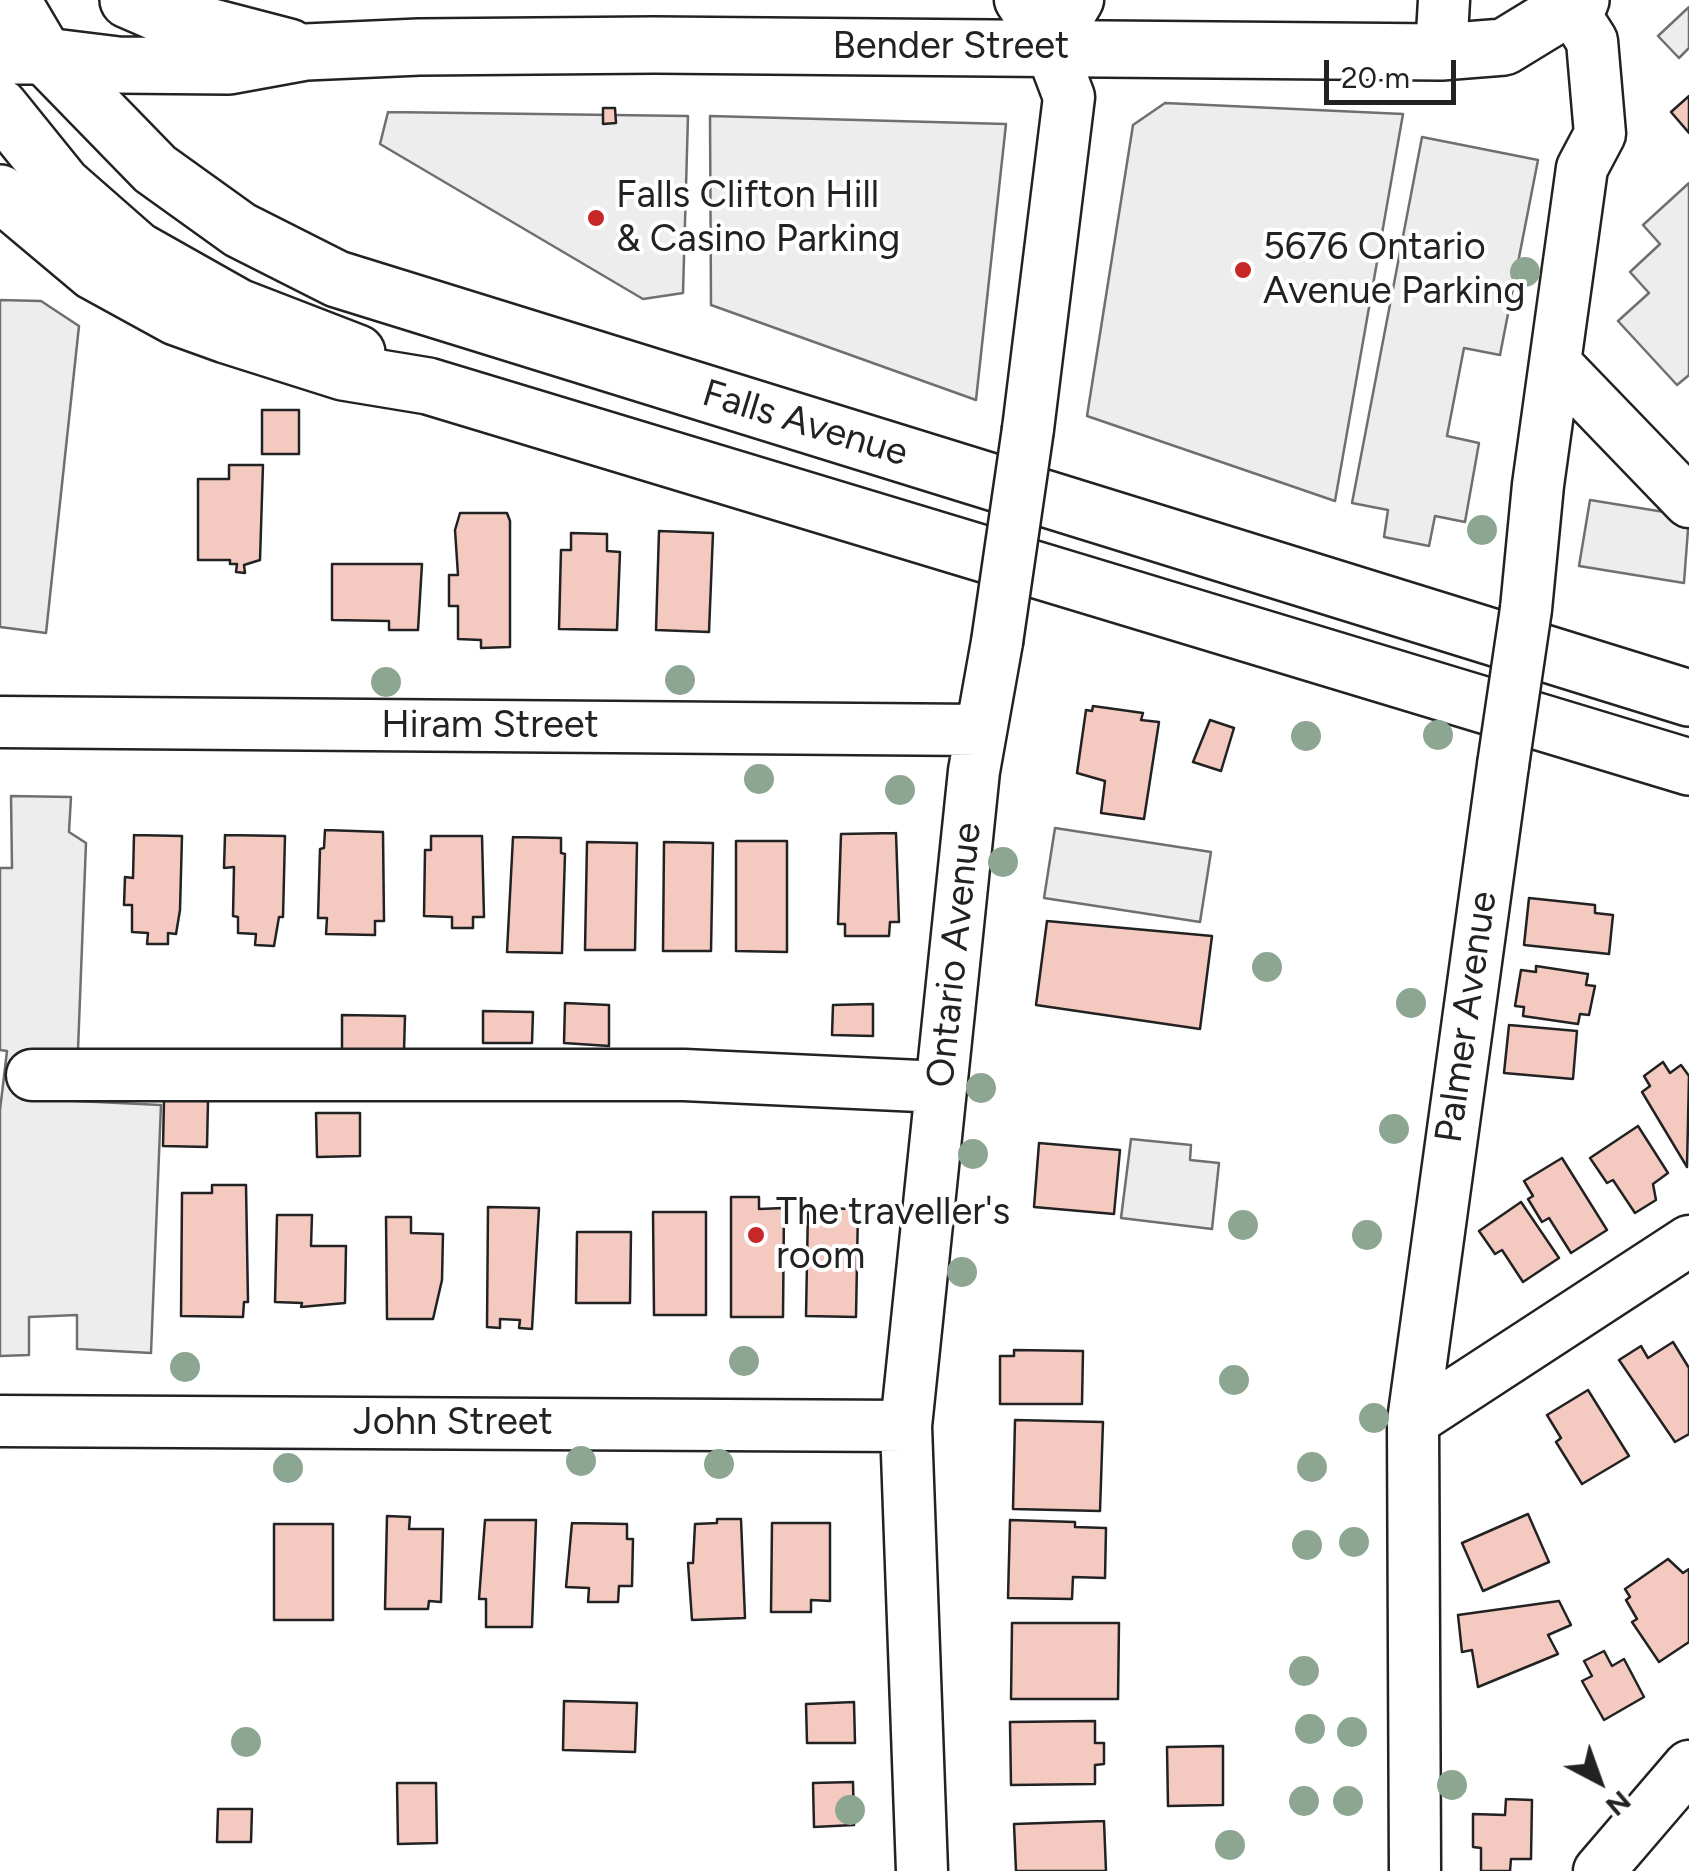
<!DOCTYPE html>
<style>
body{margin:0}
#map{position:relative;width:1689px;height:1871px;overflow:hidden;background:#fff;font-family:Figtree,sans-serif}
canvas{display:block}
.north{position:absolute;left:1549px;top:1731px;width:100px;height:100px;-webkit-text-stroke:8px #fff;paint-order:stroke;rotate:139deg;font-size:28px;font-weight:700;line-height:40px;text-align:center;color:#222}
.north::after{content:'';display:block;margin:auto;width:35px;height:45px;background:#222;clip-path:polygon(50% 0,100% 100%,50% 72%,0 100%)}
.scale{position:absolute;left:1324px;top:60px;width:132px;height:45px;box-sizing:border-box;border:5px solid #222;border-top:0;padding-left:12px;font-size:30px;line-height:35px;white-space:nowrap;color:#222;-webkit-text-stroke:8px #fff;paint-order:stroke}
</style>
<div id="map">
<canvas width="1689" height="1871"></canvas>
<div class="north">N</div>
<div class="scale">20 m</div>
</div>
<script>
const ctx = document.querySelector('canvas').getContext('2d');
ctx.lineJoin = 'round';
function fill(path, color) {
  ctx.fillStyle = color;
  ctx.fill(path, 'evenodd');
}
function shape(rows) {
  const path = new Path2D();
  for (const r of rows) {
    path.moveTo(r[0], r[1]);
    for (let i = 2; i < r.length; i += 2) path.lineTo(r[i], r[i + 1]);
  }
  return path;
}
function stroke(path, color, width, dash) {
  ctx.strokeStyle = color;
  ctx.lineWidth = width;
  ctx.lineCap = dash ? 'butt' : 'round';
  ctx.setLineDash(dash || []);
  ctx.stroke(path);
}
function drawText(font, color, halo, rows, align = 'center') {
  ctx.font = font + ' Figtree,sans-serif';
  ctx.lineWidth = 8;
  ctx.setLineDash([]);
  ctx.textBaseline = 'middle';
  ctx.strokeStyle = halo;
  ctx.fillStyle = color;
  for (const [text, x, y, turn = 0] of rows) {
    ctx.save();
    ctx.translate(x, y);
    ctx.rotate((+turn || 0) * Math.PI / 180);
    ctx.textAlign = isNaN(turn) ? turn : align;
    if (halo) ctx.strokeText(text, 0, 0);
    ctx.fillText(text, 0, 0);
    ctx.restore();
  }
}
const parking = shape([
 [1689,7,1689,48,1679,58,1658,36,1689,7],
 [1165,103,1403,114,1335,501,1087,416,1133,125,1165,103],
 [388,112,688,116,683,293,643,299,380,144,388,112],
 [710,116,1006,124,976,400,711,305,710,116],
 [1422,137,1538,160,1500,355,1464,348,1447,436,1479,443,1465,522,1435,516,1429,546,1384,537,1388,510,1352,503,1422,137],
 [1689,183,1689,375,1677,385,1618,321,1649,293,1630,272,1660,244,1643,225,1689,183],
 [0,300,41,301,79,326,46,633,0,627,0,300],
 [1590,500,1689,516,1684,583,1579,566,1590,500],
 [11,796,71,797,69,832,86,843,76,1101,161,1105,151,1353,77,1349,77,1315,29,1317,29,1355,0,1356,0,1110,7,1051,0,1050,0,868,12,868,11,796],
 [1055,828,1211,852,1200,922,1044,898,1055,828],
 [1131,1139,1191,1145,1190,1160,1219,1163,1212,1229,1121,1218,1131,1139]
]);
fill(parking, '#ededed');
stroke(parking, '#6f6f6f', 2.5);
const building = shape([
 [1689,96,1689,133,1671,112,1689,96],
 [603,108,615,108,616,123,603,124,603,108],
 [262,410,299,410,299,454,262,454,262,410],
 [229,465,263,465,260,560,244,565,245,573,236,572,237,564,230,564,230,560,198,560,198,479,229,479,229,465],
 [460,513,507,513,510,521,510,647,481,648,481,640,458,639,458,606,449,606,449,575,458,575,455,530,460,513],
 [659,531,713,533,709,632,656,630,659,531],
 [571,533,607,534,607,551,620,552,617,630,559,629,561,550,571,550,571,533],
 [332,564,422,564,418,630,389,630,389,621,332,620,332,564],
 [1093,706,1143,713,1141,720,1159,722,1144,819,1101,813,1105,781,1077,773,1086,710,1092,711,1093,706],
 [1210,720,1234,728,1221,771,1193,762,1210,720],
 [325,830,383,832,384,921,375,921,375,935,326,934,327,918,318,918,320,849,324,848,325,830],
 [896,833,899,922,890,922,889,936,845,936,845,924,838,924,841,834,896,833],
 [134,835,182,836,180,910,176,934,168,933,168,944,147,944,148,933,132,932,132,905,124,905,125,877,133,878,134,835],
 [225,835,285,836,283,917,279,917,274,946,255,945,256,934,238,933,238,917,233,916,234,867,224,868,225,835],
 [431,836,482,836,484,917,473,917,473,928,452,928,452,917,424,916,425,850,431,850,431,836],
 [513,837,561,838,561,853,565,854,562,953,507,952,513,837],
 [736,841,787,841,787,952,736,951,736,841],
 [587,842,637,843,635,950,585,950,587,842],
 [664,842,713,843,711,951,663,951,664,842],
 [1529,898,1595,905,1595,913,1613,915,1609,954,1524,945,1529,898],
 [1047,921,1212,936,1200,1029,1036,1005,1047,921],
 [1536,966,1588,974,1586,985,1595,986,1589,1015,1580,1014,1578,1024,1523,1016,1524,1007,1515,1006,1521,970,1536,972,1536,966],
 [565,1003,609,1005,609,1046,564,1043,565,1003],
 [873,1004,873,1036,832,1035,833,1005,873,1004],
 [483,1011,533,1012,532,1043,483,1043,483,1011],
 [342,1015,405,1016,404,1051,342,1051,342,1015],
 [1509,1025,1577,1031,1573,1079,1504,1073,1509,1025],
 [1663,1062,1670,1073,1681,1065,1689,1076,1687,1167,1642,1092,1650,1086,1644,1076,1663,1062],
 [164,1100,208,1101,207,1147,163,1146,164,1100],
 [316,1113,360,1113,360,1156,317,1157,316,1113],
 [1638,1126,1668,1173,1653,1184,1656,1200,1635,1213,1613,1180,1607,1183,1590,1158,1638,1126],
 [1039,1143,1120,1150,1114,1214,1034,1207,1039,1143],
 [1562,1158,1607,1230,1571,1253,1549,1218,1542,1222,1528,1199,1533,1196,1524,1181,1562,1158],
 [212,1185,246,1185,248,1302,244,1302,243,1317,181,1316,182,1193,212,1193,212,1185],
 [731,1197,759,1197,759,1209,784,1208,783,1317,731,1317,731,1197],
 [1521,1202,1559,1258,1523,1282,1502,1250,1495,1254,1479,1231,1521,1202],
 [488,1207,539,1208,532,1329,519,1328,520,1320,500,1319,500,1328,487,1327,488,1207],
 [808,1208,858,1209,856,1317,806,1316,808,1208],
 [653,1212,706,1212,706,1315,654,1315,653,1212],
 [277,1215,312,1215,311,1246,346,1246,345,1303,301,1307,302,1303,275,1302,277,1215],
 [386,1217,411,1217,411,1233,443,1234,442,1280,433,1319,387,1319,386,1217],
 [577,1232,631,1232,630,1303,576,1303,577,1232],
 [1673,1342,1689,1368,1689,1434,1675,1442,1619,1360,1641,1346,1648,1358,1673,1342],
 [1014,1350,1083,1351,1082,1404,1000,1404,1000,1356,1014,1356,1014,1350],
 [1588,1390,1629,1456,1582,1484,1556,1442,1561,1438,1547,1415,1588,1390],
 [1015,1420,1103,1422,1100,1511,1013,1509,1015,1420],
 [1528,1514,1549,1562,1483,1591,1462,1543,1528,1514],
 [387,1516,410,1517,409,1529,443,1529,441,1602,429,1601,428,1609,385,1609,387,1516],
 [717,1519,741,1519,745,1618,692,1620,688,1563,693,1563,695,1524,717,1523,717,1519],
 [485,1520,536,1520,532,1627,486,1627,486,1599,479,1599,485,1520],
 [1010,1520,1075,1522,1075,1527,1106,1528,1105,1578,1073,1577,1072,1599,1008,1598,1010,1520],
 [572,1523,627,1524,627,1539,633,1539,632,1586,619,1586,618,1602,588,1602,589,1588,566,1587,572,1523],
 [772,1523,830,1523,830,1601,811,1600,811,1612,771,1612,772,1523],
 [274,1524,333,1524,333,1620,274,1620,274,1524],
 [1668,1559,1683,1573,1689,1569,1689,1642,1659,1662,1632,1622,1637,1619,1626,1600,1630,1597,1625,1589,1668,1559],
 [1559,1601,1571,1625,1548,1635,1558,1654,1478,1687,1472,1650,1462,1652,1458,1615,1559,1601],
 [1012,1623,1119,1623,1118,1699,1011,1699,1012,1623],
 [1604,1651,1612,1666,1624,1659,1644,1697,1604,1720,1582,1681,1592,1676,1584,1661,1604,1651],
 [564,1701,637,1703,635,1752,563,1750,564,1701],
 [854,1702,855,1743,807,1743,806,1704,854,1702],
 [1095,1721,1095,1743,1104,1743,1104,1764,1095,1765,1095,1784,1011,1785,1010,1722,1095,1721],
 [1223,1746,1223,1805,1168,1806,1167,1747,1223,1746],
 [853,1782,854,1825,814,1827,813,1783,853,1782],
 [397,1783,436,1783,437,1843,398,1844,397,1783],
 [1506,1799,1532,1800,1531,1859,1511,1859,1510,1871,1481,1871,1481,1848,1473,1847,1473,1814,1505,1815,1506,1799],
 [218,1809,252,1809,251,1842,217,1842,218,1809],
 [1104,1821,1106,1871,1016,1871,1014,1824,1104,1821]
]);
fill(building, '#f3c9c0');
stroke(building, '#222', 2.5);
const minor = shape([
 [1020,0,1050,47,1069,97,1028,429],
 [1050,47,1078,0],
 [1441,52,1444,0],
 [1555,363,1689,502],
 [1526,609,1538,485,1582,168,1600,134,1592,41,1571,8],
 [0,722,979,730],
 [32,1075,684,1075,941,1087],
 [0,1421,906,1426],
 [1413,1421,1689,1241],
 [922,1871,906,1426,974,771,997,642],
 [1415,1871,1413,1421,1503,765],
 [1599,1871,1689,1766]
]);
const major = shape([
 [128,0,158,13,289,47],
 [0,56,45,56,118,65,229,66,306,52,419,47,655,45,1441,52,1504,47,1581,0],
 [0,107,63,185,137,250,238,307,357,353]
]);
const highway = shape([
 [12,0,45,56,155,169,240,230,337,279,1689,698],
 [0,193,94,272,176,317,226,335,343,372,428,386,1689,767]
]);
stroke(minor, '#222', 55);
stroke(major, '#222', 60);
stroke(highway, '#222', 60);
stroke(minor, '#fff', 50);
stroke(major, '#fff', 55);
stroke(highway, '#fff', 55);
const minorBridge = shape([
 [997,642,1028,429],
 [1503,765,1526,609]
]);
stroke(minorBridge, '#222', 55, []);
stroke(minorBridge, '#fff', 50);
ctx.fillStyle = '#8da692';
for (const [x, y] of [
 [1525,272],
 [1482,530],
 [680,680],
 [386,682],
 [1438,735],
 [1306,736],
 [759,779],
 [900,790],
 [1003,862],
 [1267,967],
 [1411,1003],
 [981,1088],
 [1394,1129],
 [973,1154],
 [1243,1225],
 [1367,1235],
 [962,1272],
 [744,1361],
 [185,1367],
 [1234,1380],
 [1374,1418],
 [581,1461],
 [719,1464],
 [1312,1467],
 [288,1468],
 [1354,1542],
 [1307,1545],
 [1304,1671],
 [1310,1729],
 [1352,1732],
 [246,1742],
 [1452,1785],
 [1304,1801],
 [1348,1801],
 [850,1810],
 [1230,1845]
]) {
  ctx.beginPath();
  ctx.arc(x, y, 15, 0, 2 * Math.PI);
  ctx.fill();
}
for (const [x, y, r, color] of [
 [596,218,10,"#c62828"],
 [1243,270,10,"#c62828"],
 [756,1235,10,"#c62828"]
]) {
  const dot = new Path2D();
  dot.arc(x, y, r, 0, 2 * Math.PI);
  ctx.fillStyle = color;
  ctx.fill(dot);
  stroke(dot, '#fff', 4);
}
drawText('38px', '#222', '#fff', [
 ["Bender Street",951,47],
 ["Falls Avenue",805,424,17],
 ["Hiram Street",490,726],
 ["Ontario Avenue",955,955,-84],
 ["Palmer Avenue",1467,1017,-82],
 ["John Street",453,1423]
]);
drawText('38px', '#222', '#fff', [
 ["Falls Clifton Hill",616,196],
 ["& Casino Parking",616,240],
 ["5676 Ontario",1263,248],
 ["Avenue Parking",1263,292],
 ["The traveller's",776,1213],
 ["room",776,1257]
], 'left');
</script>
